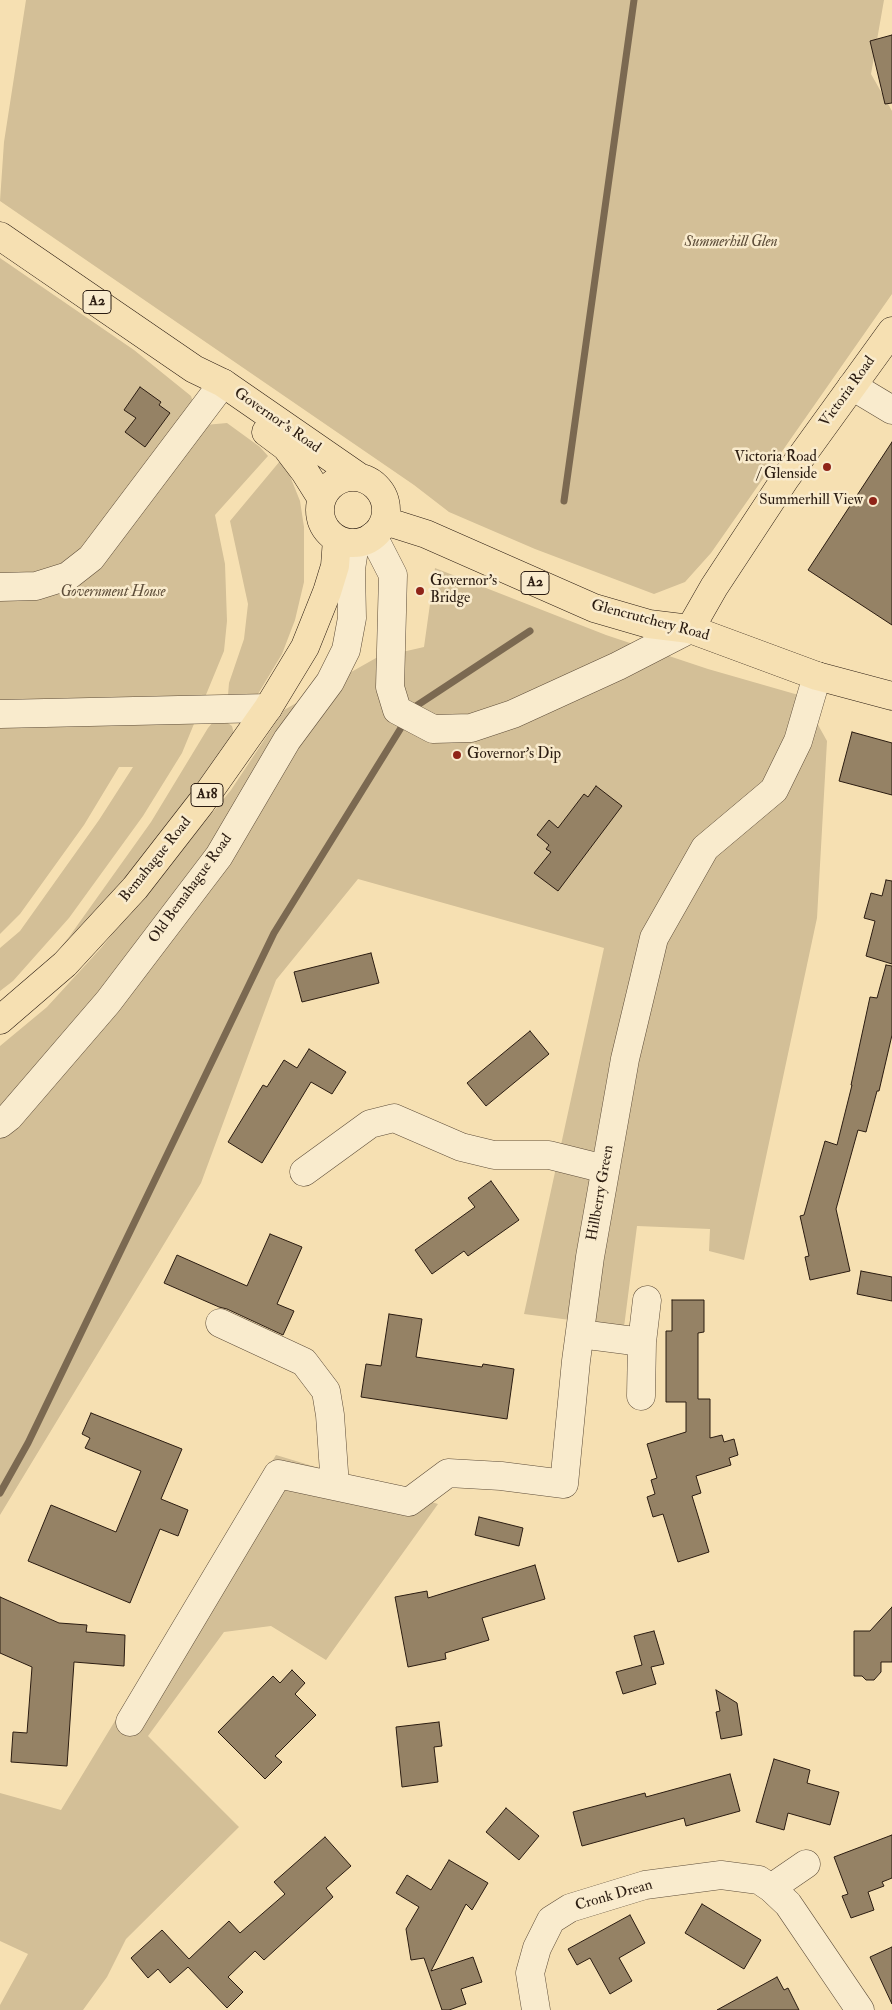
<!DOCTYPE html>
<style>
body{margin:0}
canvas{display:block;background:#f6e0b2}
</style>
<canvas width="892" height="2010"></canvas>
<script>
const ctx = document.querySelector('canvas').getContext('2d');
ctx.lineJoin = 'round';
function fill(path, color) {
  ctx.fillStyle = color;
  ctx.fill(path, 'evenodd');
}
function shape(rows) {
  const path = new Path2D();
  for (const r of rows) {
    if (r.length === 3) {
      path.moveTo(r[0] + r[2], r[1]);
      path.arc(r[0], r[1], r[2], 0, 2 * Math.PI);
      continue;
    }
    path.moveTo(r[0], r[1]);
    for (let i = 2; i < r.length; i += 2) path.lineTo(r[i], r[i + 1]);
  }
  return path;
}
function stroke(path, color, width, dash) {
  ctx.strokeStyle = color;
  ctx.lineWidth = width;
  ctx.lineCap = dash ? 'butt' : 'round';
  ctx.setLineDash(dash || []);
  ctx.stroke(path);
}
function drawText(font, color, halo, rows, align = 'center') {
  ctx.font = font + ' "IM FELL Double Pica",serif';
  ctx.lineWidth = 5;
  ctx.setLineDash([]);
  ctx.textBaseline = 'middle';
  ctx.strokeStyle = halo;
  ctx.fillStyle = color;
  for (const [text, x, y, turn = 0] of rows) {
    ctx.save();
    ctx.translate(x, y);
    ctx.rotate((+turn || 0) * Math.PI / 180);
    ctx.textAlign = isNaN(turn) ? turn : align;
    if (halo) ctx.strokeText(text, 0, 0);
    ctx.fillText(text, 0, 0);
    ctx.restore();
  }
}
fill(shape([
 [26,0,884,0,871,74,892,111,892,294,711,553,685,582,654,594,535,549,449,512,414,485,0,201,4,142],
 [0,258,134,350,191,396,194,405,205,425,227,423,260,447,268,456,215,515,225,564,227,621,224,651,182,753,143,816,69,918,13,981,0,991,0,948,20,931,99,820,133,767,119,767,84,825,20,914,0,934],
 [280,461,288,471,300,501,304,527,304,582,295,620,282,654,258,694,244,703,233,703,228,695,229,683,244,639,248,604,230,521],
 [435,568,606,635,708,669,802,696,827,741,817,918,744,1260,709,1251,710,1229,637,1226,624,1327,524,1314,604,948,358,879,276,980,201,1183,0,1515,0,1046,47,1007,101,948,231,790,284,710,376,658,424,647],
 [225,721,232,726,234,734,164,830,99,912,26,989,69,937,151,822,208,728,213,722],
 [276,1455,438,1504,326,1660,271,1626,224,1632,148,1736,239,1827,126,1939,107,1977,83,2010,0,2010,0,2005,28,1954,0,1941,0,1793,61,1810]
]), '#d3bf97');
stroke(shape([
 [564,501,634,0],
 [413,708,530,631],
 [0,1493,28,1443,274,933,404,723]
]), '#7b6951', 7);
const building = shape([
 [892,35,892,103,885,104,870,41,892,35],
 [140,387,161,402,159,405,170,413,145,447,125,432,136,418,124,410,140,387],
 [892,442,892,625,808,570,892,442],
 [852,732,892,743,892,795,839,781,852,732],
 [596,786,622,806,558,891,534,873,551,852,546,849,549,845,537,835,549,820,558,828,584,794,588,797,596,786],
 [886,880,892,881,892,964,866,956,875,921,864,918,871,893,882,896,886,880],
 [371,953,379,983,302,1002,294,972,371,953],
 [886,965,892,966,892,1035,879,1091,877,1091,866,1132,858,1130,836,1209,850,1271,810,1280,805,1257,809,1256,800,1216,804,1215,825,1141,837,1145,852,1085,851,1085,870,997,877,998,886,965],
 [530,1031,549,1054,486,1106,467,1083,530,1031],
 [309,1049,346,1072,332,1094,311,1082,262,1163,228,1142,263,1085,267,1087,284,1060,297,1068,309,1049],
 [491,1181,519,1220,468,1256,464,1251,432,1274,415,1250,475,1207,468,1198,491,1181],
 [270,1234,302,1247,277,1304,294,1311,283,1335,227,1309,219,1307,164,1283,177,1255,247,1286,270,1234],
 [861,1271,892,1277,892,1301,857,1294,861,1271],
 [672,1300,704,1300,704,1332,698,1333,698,1399,710,1399,710,1438,722,1435,724,1442,734,1439,738,1455,729,1458,731,1465,696,1476,701,1493,692,1496,709,1552,678,1562,663,1514,653,1517,647,1497,655,1494,651,1480,657,1478,647,1444,686,1432,686,1402,666,1402,666,1331,672,1331,672,1300],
 [389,1314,422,1319,416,1357,482,1367,483,1364,514,1369,507,1419,361,1397,366,1364,381,1366,389,1314],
 [91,1413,182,1449,161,1499,188,1510,178,1536,160,1529,130,1603,28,1561,51,1505,116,1532,141,1471,85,1448,90,1438,82,1434,91,1413],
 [479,1517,523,1528,519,1546,475,1535,479,1517],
 [535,1565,545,1599,482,1618,489,1640,445,1653,446,1659,408,1667,395,1597,427,1591,428,1598,535,1565],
 [0,1597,59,1623,87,1625,86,1632,125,1635,124,1666,74,1662,67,1766,11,1762,13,1732,27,1733,32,1667,0,1653,0,1597],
 [892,1607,892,1662,881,1662,881,1672,874,1680,866,1680,862,1676,854,1676,854,1631,870,1631,892,1607],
 [654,1631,664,1664,651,1667,656,1684,623,1694,616,1672,642,1665,634,1636,654,1631],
 [292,1670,305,1683,295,1694,316,1715,275,1756,282,1762,265,1779,218,1732,273,1676,280,1683,292,1670],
 [716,1690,737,1703,742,1735,721,1739,716,1712,720,1711,716,1690],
 [439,1722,442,1746,434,1747,438,1782,402,1787,396,1727,439,1722],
 [774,1759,810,1770,807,1783,839,1792,830,1825,788,1813,784,1830,756,1822,774,1759],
 [730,1774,740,1811,686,1826,684,1818,582,1846,573,1812,645,1793,646,1797,730,1774],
 [506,1808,539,1836,519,1860,486,1832,506,1808],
 [892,1835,892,1878,882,1882,884,1886,868,1892,874,1910,851,1918,842,1896,848,1894,834,1857,892,1835],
 [325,1837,351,1866,326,1888,333,1897,264,1960,255,1951,228,1977,243,1992,227,2008,188,1967,170,1983,158,1969,148,1978,131,1958,162,1930,189,1959,229,1921,240,1933,285,1894,274,1882,325,1837],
 [449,1860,488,1883,472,1910,466,1904,431,1971,473,1957,482,1982,461,1989,466,2004,449,2010,442,2010,424,1958,411,1960,406,1929,419,1907,396,1893,407,1875,431,1890,449,1860],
 [702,1904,761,1940,744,1969,685,1933,702,1904],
 [630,1915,645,1943,619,1958,632,1981,610,1994,590,1958,577,1965,568,1949,630,1915],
 [892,1947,892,2004,870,1957,892,1947],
 [777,1977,784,1990,788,1988,799,2010,717,2010,777,1977]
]);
fill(building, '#958265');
stroke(building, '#2b1c11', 1);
const minor = shape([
 [852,386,892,410],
 [373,536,393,575,390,687,397,710,433,729,471,728,513,714,618,666,690,629],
 [0,587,36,586,68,576,91,558,223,383],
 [0,714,268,708],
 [0,1124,9,1117,108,1002,219,856,287,740,330,682,346,650,352,618,351,569,355,543],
 [304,1172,370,1124,394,1118,461,1147,494,1155,549,1155,605,1169],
 [220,1323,304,1362,326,1391,330,1415,335,1486],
 [580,1334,642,1342,647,1300],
 [641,1396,642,1342],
 [130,1722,278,1474,409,1502,448,1473,501,1476,564,1484,576,1361,590,1257,625,1059,654,938,705,848,774,790,798,741,817,676],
 [771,1888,806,1864],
 [536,2010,530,1973,537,1948,551,1920,570,1908,645,1885,721,1875,759,1880,771,1888,788,1904,860,2010]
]);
const major = shape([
 [690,629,714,587,785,479,892,331]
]);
const highway = shape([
 [0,236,194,369,223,383,359,477],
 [266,432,286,447,305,472,322,499],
 [353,510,33],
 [385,521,426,534,594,608,649,624,690,629,817,676,892,696],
 [0,1020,65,964,135,888,201,803,268,708,305,647,327,592,335,566,337,539]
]);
stroke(minor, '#5e4d39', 29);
stroke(major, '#2b1c11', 29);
stroke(highway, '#2b1c11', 29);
stroke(minor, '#f9ebcd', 28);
stroke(major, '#f6e0b2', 28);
stroke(highway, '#f6e0b2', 28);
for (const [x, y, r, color] of [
 [827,467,5,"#8f2418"],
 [873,501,5,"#8f2418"],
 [420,591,5,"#8f2418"],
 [457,755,5,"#8f2418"]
]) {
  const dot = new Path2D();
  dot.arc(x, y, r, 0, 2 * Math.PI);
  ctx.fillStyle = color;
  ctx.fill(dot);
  stroke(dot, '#f9ebcd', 2);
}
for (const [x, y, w] of [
 [97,302,28],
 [535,583,28],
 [207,795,32]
]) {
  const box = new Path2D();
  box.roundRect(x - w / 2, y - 11.5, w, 23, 4);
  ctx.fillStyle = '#f9ebcd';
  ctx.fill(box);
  stroke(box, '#2b1c11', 1);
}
drawText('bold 14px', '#2b1c11', null, [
 ["A2",97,302],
 ["A2",535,583],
 ["A18",207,795]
]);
drawText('italic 15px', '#5d4d39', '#f9ebcd', [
 ["Summerhill Glen",731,243],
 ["Government House",113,593]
]);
drawText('15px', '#2b1c11', '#f9ebcd', [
 ["Victoria Road",848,392,-54],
 ["Governor's Road",277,421,35],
 ["Glencrutchery Road",650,621,15],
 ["Bemahague Road",156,860,-51],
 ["Old Bemahague Road",191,889,-54],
 ["Hillberry Green",601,1193,-80],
 ["Cronk Drean",614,1896,-16]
]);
drawText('15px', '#2b1c11', '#f9ebcd', [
 ["Victoria Road",817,458],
 ["/ Glenside",817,475],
 ["Summerhill View",863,501],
 ["Governor's",430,582,"left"],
 ["Bridge",430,599,"left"],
 ["Governor's Dip",467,755,"left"]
], 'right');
</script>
